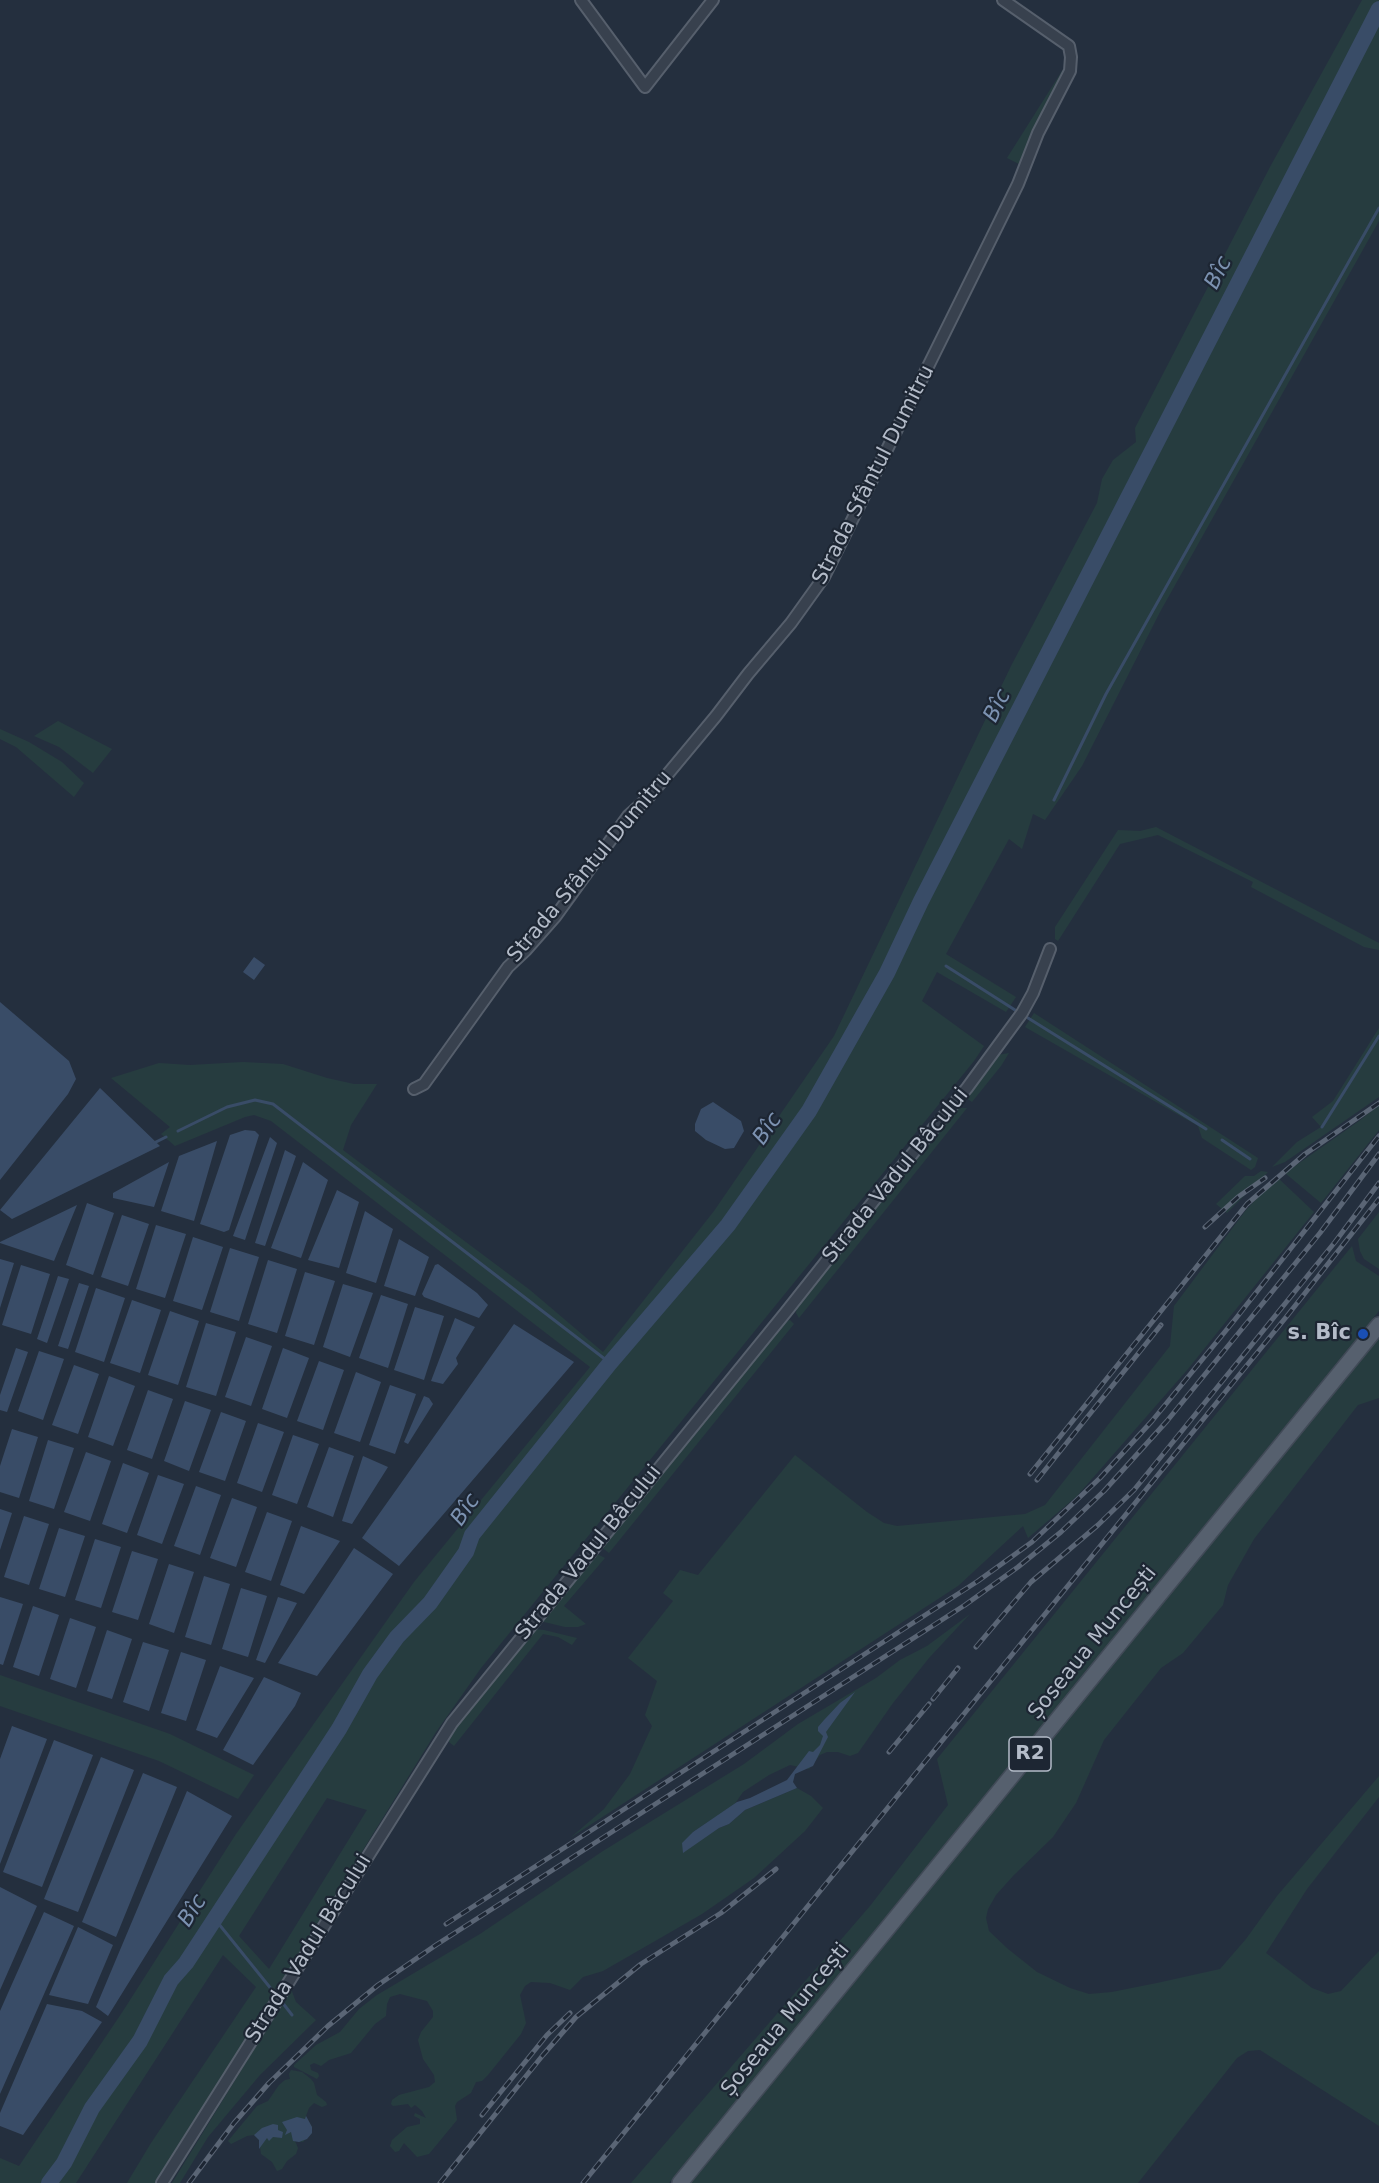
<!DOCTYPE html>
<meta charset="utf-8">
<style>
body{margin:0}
canvas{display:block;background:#242f3e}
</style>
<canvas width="1379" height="2183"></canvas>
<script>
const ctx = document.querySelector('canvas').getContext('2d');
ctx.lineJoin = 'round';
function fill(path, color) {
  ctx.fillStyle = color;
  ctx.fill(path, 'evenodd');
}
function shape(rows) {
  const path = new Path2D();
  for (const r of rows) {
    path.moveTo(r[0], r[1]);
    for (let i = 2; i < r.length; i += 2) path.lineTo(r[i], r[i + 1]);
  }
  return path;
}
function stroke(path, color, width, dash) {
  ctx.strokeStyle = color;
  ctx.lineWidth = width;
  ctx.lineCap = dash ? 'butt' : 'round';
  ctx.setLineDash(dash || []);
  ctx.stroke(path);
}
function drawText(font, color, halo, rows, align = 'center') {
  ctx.font = font + ' "DejaVu Sans",sans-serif';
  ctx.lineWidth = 4.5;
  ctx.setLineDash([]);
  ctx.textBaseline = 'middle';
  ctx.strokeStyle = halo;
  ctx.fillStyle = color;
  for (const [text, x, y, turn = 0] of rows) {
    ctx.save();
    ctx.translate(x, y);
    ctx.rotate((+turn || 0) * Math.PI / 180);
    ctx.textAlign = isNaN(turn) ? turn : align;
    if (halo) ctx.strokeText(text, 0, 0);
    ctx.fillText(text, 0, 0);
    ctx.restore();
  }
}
fill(shape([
 [1362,0,1379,0,1379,221,1160,612,1082,766,1045,820,1033,814,1022,849,1009,839,946,954,1016,997,1006,1012,937,972,922,1001,984,1046,974,1061,481,1668,436,1732,157,2183,127,2183,151,2143,256,1987,223,1955,76,2183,0,2183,0,2158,19,2166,123,2011,236,1834,414,1582,590,1367,271,1121,254,1115,245,1117,175,1146,161,1134,170,1127,111,1078,159,1063,190,1065,243,1062,283,1064,327,1078,354,1084,377,1084,351,1125,343,1150,530,1290,603,1352,714,1211,834,1036,1011,666,1097,503,1102,479,1113,460,1136,442,1135,428,1270,167],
 [327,1798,367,1810,269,1969,239,1936],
 [1065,66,1019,164,1007,158],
 [58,721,112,749,93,773,59,747,34,736],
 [0,729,29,742,62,762,84,783,74,797,16,747,0,739],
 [1156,827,1379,943,1379,950,1364,947,1251,887,1253,882,1158,835,1120,844,1058,941,1055,939,1055,927,1118,830,1140,831],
 [1034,1013,1258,1158,1255,1167,1251,1170,1202,1138,1198,1126,1025,1027],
 [1379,1028,1379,1097,1285,1162,1272,1167,1297,1142,1321,1127,1312,1117,1333,1101],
 [1009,1053,1001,1066,972,1102,966,1098,998,1055],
 [1379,1105,1379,1130,1321,1203,1285,1173,1359,1121],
 [958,1108,967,1108,799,1318,796,1313,798,1303],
 [1261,1171,1268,1172,1227,1213,1216,1204,1245,1176,1254,1176],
 [1277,1177,1314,1212,1188,1369,1077,1496,1028,1538,1023,1526,958,1586,570,1838,604,1809,630,1774,652,1726,645,1715,657,1681,628,1658,673,1601,663,1593,680,1570,698,1575,795,1455,867,1512,884,1523,897,1526,1025,1514,1045,1505,1170,1346,1174,1306,1246,1210],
 [1379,1212,1379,1269,1364,1259,1360,1251,1358,1239],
 [1352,1246,1356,1261,1379,1276,1379,1311,669,2183,631,2183,870,1906,948,1805,937,1759],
 [790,1320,794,1324,609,1553,600,1546,781,1323],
 [1379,1335,1379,1398,1358,1405,1254,1539,1228,1585,1223,1605,1183,1653,1161,1668,1104,1740,1076,1803,1053,1837,1013,1876,996,1895,988,1909,986,1918,989,1931,1008,1949,1037,1972,1070,1988,1089,1994,1112,1992,1157,1983,1220,1969,1246,1939,1277,1896,1379,1776,1379,1797,1307,1889,1266,1953,1312,1988,1328,1994,1341,1991,1379,1951,1379,2126,1260,2050,1248,2051,1237,2058,1138,2183,690,2183],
 [595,1553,605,1558,564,1606,586,1624,578,1627,565,1627,540,1621],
 [970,1614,929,1658,893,1703,858,1753,850,1756,838,1752,827,1752,820,1755,809,1769,790,1765,769,1775,743,1792,734,1805,693,1832,684,1845,685,1851,691,1845,719,1828,729,1824,745,1810,797,1788,811,1796,823,1808,805,1831,754,1878,702,1914,603,1971,583,1977,570,1990,550,1983,531,1982,525,1986,520,1995,526,2023,521,2034,488,2075,482,2081,476,2082,471,2093,457,2102,455,2106,457,2120,429,2154,417,2157,404,2143,399,2151,395,2152,390,2146,392,2140,407,2127,420,2124,420,2119,414,2116,415,2113,426,2118,422,2111,415,2105,411,2108,408,2104,393,2106,391,2104,392,2100,399,2095,429,2087,435,2082,434,2075,423,2059,418,2040,421,2032,433,2017,433,2011,427,2001,400,1994,390,1997,387,2004,386,2016,375,2024,351,2053,329,2060,321,2066,314,2063,310,2065,311,2070,318,2073,319,2076,317,2079,294,2067,294,2065,316,2045,340,2032,359,2009,377,1995,480,1934,603,1851,744,1764,798,1724,876,1678,900,1660,927,1646],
 [534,1629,544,1630,577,1638,572,1645,558,1637,543,1634,454,1746,449,1742,450,1733],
 [0,1675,170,1734,254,1775,238,1799,159,1761,0,1706],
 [291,1989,296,2002,316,2020,260,2075,208,2137,180,2183,172,2183],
 [291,2070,302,2072,311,2079,314,2083,317,2095,326,2102,327,2105,322,2107,314,2103,309,2108,306,2116,312,2127,312,2133,303,2142,295,2141,298,2148,296,2154,287,2161,282,2169,277,2171,272,2162,261,2154,259,2140,254,2135,247,2136,231,2144,228,2141,257,2106,268,2101,279,2085,285,2080,290,2079,289,2074]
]), '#263c3f');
fill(shape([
 [254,957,265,965,254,980,243,972],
 [0,1002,69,1061,76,1079,68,1094,0,1180],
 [100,1088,160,1146,12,1219,0,1210],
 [713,1102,741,1121,744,1131,734,1148,725,1149,706,1140,695,1131,695,1124,701,1109],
 [245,1130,255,1131,259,1135,229,1230,224,1232,200,1224,230,1135],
 [270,1137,277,1143,245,1240,233,1236],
 [217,1141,194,1221,161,1211,179,1156],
 [285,1150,296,1156,265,1246,255,1243],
 [169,1162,154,1207,113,1198,113,1193],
 [303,1162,328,1180,301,1258,271,1248],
 [337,1190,359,1202,339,1268,308,1260],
 [87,1203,114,1213,93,1275,66,1265],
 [77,1205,54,1261,0,1243,0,1242],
 [365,1211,393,1229,376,1283,346,1273],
 [122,1215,149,1224,128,1286,101,1277],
 [156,1225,186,1234,165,1298,136,1289],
 [193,1237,223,1247,202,1310,173,1301],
 [399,1239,429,1257,415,1296,384,1286],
 [230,1248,259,1257,239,1321,210,1312],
 [0,1259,14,1263,0,1308],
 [268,1260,297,1269,277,1333,248,1324],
 [438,1264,477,1293,488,1305,479,1318,424,1297,422,1294,435,1265],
 [21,1265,50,1274,31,1334,2,1325],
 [305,1272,335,1281,314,1345,285,1336],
 [58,1276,69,1279,47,1343,37,1339],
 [79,1283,89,1286,68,1349,58,1346],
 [343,1284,373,1293,350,1357,323,1347],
 [96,1288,125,1298,104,1362,75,1352],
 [381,1295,408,1304,388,1368,359,1358],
 [132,1300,161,1310,140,1373,110,1363],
 [415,1307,444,1316,424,1380,394,1370],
 [170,1311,199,1321,178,1385,148,1375],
 [455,1318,475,1327,456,1358,458,1364,443,1384,431,1381],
 [206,1323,236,1332,216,1396,186,1387],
 [514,1324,574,1362,399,1566,362,1538],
 [246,1337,272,1346,251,1406,225,1397],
 [16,1348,28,1352,7,1412,0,1410,0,1395],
 [283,1348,309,1358,287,1418,262,1409],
 [39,1351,64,1359,43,1420,18,1411],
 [319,1361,344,1370,323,1430,297,1421],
 [74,1365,99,1374,78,1434,52,1425],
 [356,1372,381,1382,360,1442,334,1433],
 [109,1376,135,1386,113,1446,88,1437],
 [390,1385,416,1394,395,1454,369,1445],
 [148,1390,173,1399,152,1459,127,1450],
 [424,1396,429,1398,433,1404,408,1444,404,1442],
 [185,1401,211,1410,189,1471,164,1461],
 [221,1412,246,1421,225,1481,199,1472],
 [258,1423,284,1432,262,1492,237,1483],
 [12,1429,38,1437,19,1498,0,1492,0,1466],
 [293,1435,319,1444,297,1504,272,1495],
 [48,1440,74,1448,54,1509,29,1501],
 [329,1447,354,1456,333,1517,307,1507],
 [86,1452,111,1461,90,1521,64,1512],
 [363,1456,388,1467,352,1524,342,1521],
 [123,1463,149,1473,127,1533,102,1524],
 [158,1475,184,1484,162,1544,137,1535],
 [196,1486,221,1495,200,1555,174,1546],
 [232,1498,257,1507,236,1567,210,1558],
 [0,1509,12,1513,0,1550],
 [267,1512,292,1521,271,1581,245,1572],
 [24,1516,49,1524,29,1585,4,1577],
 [301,1526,340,1541,304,1594,280,1585],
 [59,1528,85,1536,65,1597,39,1589],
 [95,1539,121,1547,101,1608,75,1600],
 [354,1548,393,1574,317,1676,278,1663],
 [132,1551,158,1559,138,1620,112,1612],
 [169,1564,194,1572,174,1633,149,1624],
 [204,1576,230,1584,211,1645,185,1637],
 [241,1588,267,1596,248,1657,222,1649],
 [0,1597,23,1604,3,1665,0,1664],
 [278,1597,297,1603,265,1663,256,1660],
 [33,1606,59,1615,39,1676,13,1667],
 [70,1618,96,1627,76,1688,50,1679],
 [107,1630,132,1639,112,1699,87,1691],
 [143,1642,169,1650,149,1711,123,1702],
 [181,1652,206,1660,186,1721,161,1713],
 [220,1666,254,1678,217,1738,196,1730],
 [264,1677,301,1693,295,1706,253,1765,223,1750],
 [855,1692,826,1732,828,1737,813,1766,795,1774,793,1782,797,1788,745,1810,729,1824,719,1828,683,1853,682,1843,693,1832,737,1802,750,1798,787,1780,809,1751,813,1752,820,1745,823,1736,818,1731,818,1727,824,1720,840,1703],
 [12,1726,47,1739,0,1864,0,1759],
 [54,1740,93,1755,42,1887,3,1872],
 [101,1757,134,1770,78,1912,44,1899],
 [143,1773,177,1787,116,1937,82,1922],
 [187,1791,232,1816,108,2016,96,2007],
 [0,1887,37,1906,0,1990],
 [44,1912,74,1926,0,2094,0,2011],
 [78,1927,113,1945,88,2004,49,1995],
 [47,2004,82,2011,102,2022,23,2135,0,2126,0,2113],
 [306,2116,312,2127,312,2133,307,2139,299,2142,293,2141,291,2132,285,2135,287,2130,282,2122,297,2117,305,2119],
 [273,2124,278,2125,278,2130,283,2132,282,2138,273,2137,269,2141,267,2138,259,2149,259,2140,254,2135,262,2128]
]), '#394c67');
stroke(shape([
 [1054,800,1106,694,1379,208],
 [946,966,1015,1010],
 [1028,1018,1206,1129],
 [1322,1127,1379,1036],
 [178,1131,227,1107,255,1100,273,1104,610,1363],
 [1222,1140,1250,1159],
 [154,1143,166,1137],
 [214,1918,272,1990],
 [282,2002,292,2015]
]), '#394c67', 3);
stroke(shape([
 [49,2183,64,2163,92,2108,140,2041,171,1980,186,1963,339,1729,370,1674,397,1637,430,1603,466,1552,472,1535,610,1363,728,1225,809,1111,887,973,921,901,1379,9]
]), '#394c67', 16);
const street = shape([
 [581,0,645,87,713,0],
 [414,1089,424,1084,508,967,526,950,555,917,628,816,647,799,716,716,748,674,791,623,824,577,990,241,1018,184,1038,133,1070,71,1071,57,1069,46,1003,0],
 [162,2183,452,1723,786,1312,884,1188,967,1088,1022,1013,1033,993,1050,949]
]);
const primary = shape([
 [680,2183,1379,1325]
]);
stroke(street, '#565f6c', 14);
stroke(primary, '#414a57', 18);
stroke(street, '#38414e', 10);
stroke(primary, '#56606e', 15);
const rail = shape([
 [1205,1227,1238,1197,1265,1178],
 [1030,1474,1247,1204,1305,1154,1379,1103],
 [1037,1480,1161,1325],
 [976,1647,1031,1582,1098,1525,1134,1490,1335,1242,1379,1183],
 [933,1699,958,1668],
 [889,1752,929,1704],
 [446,1924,978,1581,1032,1542,1100,1478,1152,1421,1237,1317,1379,1136],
 [482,2115,547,2035,570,2013],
 [189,2183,234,2123,269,2083,328,2026,378,1985,436,1945,965,1605,1018,1567,1061,1532,1104,1491,1167,1421,1320,1233,1379,1154],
 [440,2183,543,2055,576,2017,641,1964,721,1913,776,1869],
 [583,2183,1287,1316,1379,1199]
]);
stroke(rail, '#5a6575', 5);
stroke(rail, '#1d2633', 3, [9]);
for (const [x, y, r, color] of [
 [1363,1334,6,"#1a4fb4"]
]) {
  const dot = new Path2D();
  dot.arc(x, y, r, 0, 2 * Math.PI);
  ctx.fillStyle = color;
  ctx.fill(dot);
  stroke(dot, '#1d2633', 2);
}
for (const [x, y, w] of [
 [1030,1754,42]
]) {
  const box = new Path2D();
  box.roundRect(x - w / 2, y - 17, w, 34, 4.5);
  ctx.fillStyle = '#1d2633';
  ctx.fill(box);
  stroke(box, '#b4bcc9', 1.5);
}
drawText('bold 20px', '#b4bcc9', null, [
 ["R2",1030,1754]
]);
drawText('21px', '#b4bcc9', '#1d2633', [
 ["Strada Sfântul Dumitru",874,475,-63],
 ["Strada Sfântul Dumitru",590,867,-50],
 ["Strada Vadul Bâcului",896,1176,-51],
 ["Strada Vadul Bâcului",589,1553,-51],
 ["Șoseaua Muncești",1093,1643,-51],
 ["Strada Vadul Bâcului",309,1949,-58],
 ["Șoseaua Muncești",786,2020,-51]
]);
drawText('bold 21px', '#b4bcc9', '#1d2633', [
 ["s. Bîc",1351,1334]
], 'right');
drawText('italic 22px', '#7c92b1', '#1d2633', [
 ["Bîc",1219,273,-63],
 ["Bîc",998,706,-63],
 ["Bîc",768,1129,-55],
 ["Bîc",466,1510,-55],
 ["Bîc",193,1911,-57]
]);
</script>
